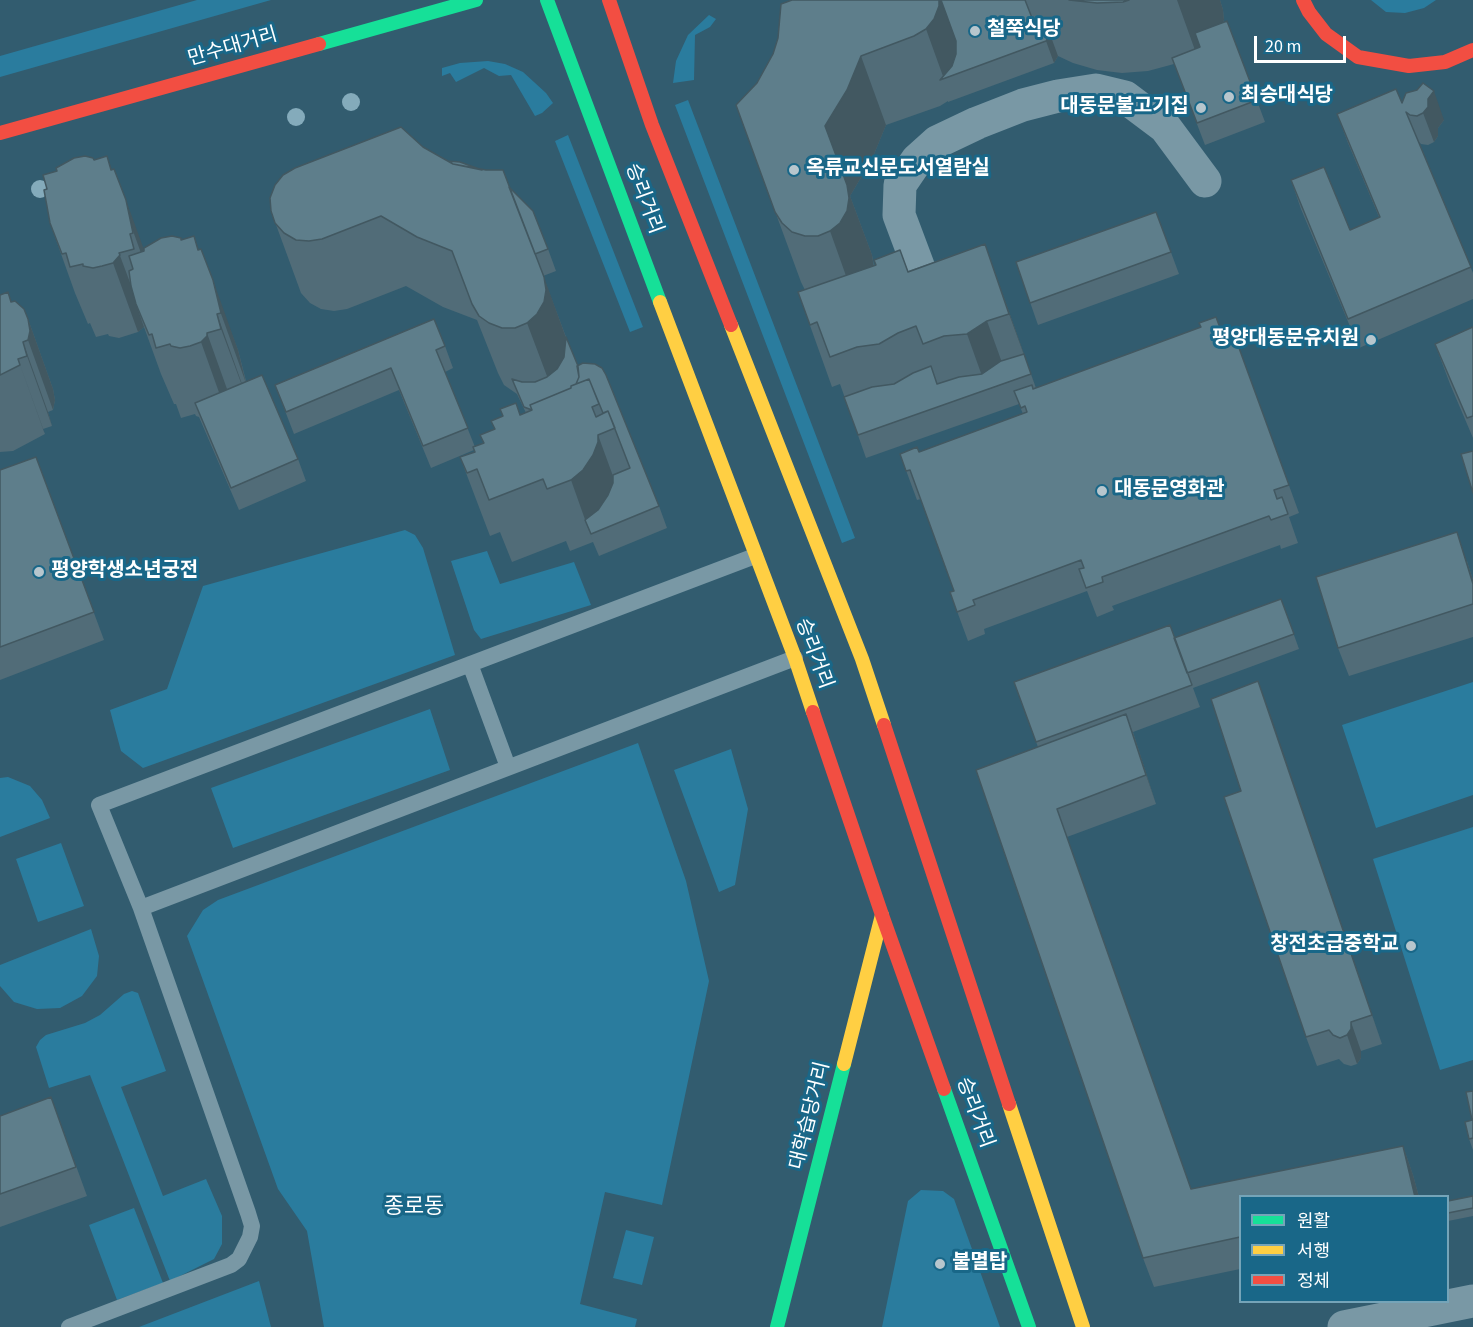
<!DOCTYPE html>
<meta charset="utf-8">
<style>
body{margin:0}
#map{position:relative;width:1473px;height:1327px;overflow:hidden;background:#325c6f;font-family:"Source Sans 3","Noto Sans KR",sans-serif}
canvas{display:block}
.legend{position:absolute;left:1239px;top:1195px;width:210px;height:108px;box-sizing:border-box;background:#196788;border:2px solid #75a4b8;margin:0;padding:8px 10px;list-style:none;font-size:18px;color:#fff}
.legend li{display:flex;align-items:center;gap:12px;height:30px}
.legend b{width:30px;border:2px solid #75a4b8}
.scale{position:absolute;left:1254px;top:36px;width:92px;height:27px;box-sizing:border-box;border:3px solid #fff;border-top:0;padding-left:8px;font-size:18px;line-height:21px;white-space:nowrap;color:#fff;-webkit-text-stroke:4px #196788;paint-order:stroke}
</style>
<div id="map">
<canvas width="1473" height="1327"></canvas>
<ul class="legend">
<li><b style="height:8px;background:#16e098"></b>원활</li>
<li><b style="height:8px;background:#ffcf43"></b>서행</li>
<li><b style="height:8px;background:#f24e42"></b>정체</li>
</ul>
<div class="scale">20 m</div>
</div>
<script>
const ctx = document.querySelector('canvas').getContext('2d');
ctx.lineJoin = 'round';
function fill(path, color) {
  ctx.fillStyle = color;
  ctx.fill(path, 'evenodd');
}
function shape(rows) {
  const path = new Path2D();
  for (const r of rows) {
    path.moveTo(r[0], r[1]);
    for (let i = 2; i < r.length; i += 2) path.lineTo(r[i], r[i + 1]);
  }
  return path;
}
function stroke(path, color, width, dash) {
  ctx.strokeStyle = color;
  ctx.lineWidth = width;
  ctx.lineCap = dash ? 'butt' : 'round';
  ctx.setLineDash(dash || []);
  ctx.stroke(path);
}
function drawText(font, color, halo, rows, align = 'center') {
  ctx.font = font + ' "Source Sans 3","Noto Sans KR",sans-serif';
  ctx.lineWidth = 6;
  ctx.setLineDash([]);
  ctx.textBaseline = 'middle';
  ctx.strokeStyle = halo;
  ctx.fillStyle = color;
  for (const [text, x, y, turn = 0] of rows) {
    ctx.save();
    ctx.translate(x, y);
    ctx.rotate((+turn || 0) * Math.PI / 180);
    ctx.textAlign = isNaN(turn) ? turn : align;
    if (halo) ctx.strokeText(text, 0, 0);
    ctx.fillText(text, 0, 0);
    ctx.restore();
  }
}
fill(shape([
 [197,0,271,0,0,77,0,56],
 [1371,0,1436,0,1424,8,1405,13,1386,12],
 [709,15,716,19,710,27,695,35,694,80,673,83,676,61,688,35],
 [488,61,505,64,523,72,546,93,553,103,542,113,535,116,511,75,499,76,484,68,456,82,450,73,442,76,442,68,460,63],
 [688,100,855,538,842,543,675,105],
 [568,135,643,327,630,332,555,141],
 [405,530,415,535,423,548,455,655,143,768,121,751,110,710,167,689,203,586],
 [487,551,500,584,574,562,591,605,481,639,474,630,451,561],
 [1473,682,1473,795,1376,828,1342,725],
 [430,709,450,770,233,848,211,788],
 [638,743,686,881,709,981,662,1205,605,1192,580,1304,637,1319,635,1327,324,1327,307,1231,278,1189,187,936,203,910,218,900],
 [731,749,748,809,735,885,719,892,674,770],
 [8,777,30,786,42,800,50,818,0,837,0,778],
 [1473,827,1473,1060,1440,1070,1373,859],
 [61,843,84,906,38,922,16,859],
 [91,929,99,956,97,976,82,996,60,1008,37,1009,14,1002,0,986,0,965],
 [132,991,138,993,166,1071,121,1087,163,1196,206,1179,222,1216,222,1244,214,1259,170,1281,90,1075,49,1088,36,1047,40,1040,46,1035,85,1023,100,1015,124,994],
 [921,1190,943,1191,954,1199,1000,1327,882,1327,908,1201],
 [134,1208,163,1283,117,1300,89,1225],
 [626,1230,654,1237,642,1285,613,1278],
 [259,1281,271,1327,139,1327]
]), '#2a7c9e');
stroke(shape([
 [755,556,99,805,141,908,795,658],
 [470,664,508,767],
 [69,1327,231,1265,239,1259,250,1237,252,1226,248,1213,141,908]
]), '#7998a5', 16);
stroke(shape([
 [920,271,899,215,900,185,917,160,937,142,977,123,1023,105,1058,96,1096,90,1125,97,1165,127,1205,181],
 [1344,1327,1473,1301]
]), '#7998a5', 33);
stroke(shape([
 [547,0,660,302],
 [319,44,476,0],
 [944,1089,1029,1327],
 [777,1327,844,1064]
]), '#16e098', 14);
stroke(shape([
 [660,302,795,658,813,712],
 [731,325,862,659,884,725],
 [844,1064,882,915],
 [1009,1104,1083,1327]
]), '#ffcf43', 14);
stroke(shape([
 [609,0,652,125,731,325],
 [1303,0,1309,12,1326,34,1358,57,1409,66,1445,62,1473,50],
 [0,133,319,44],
 [813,712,882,915,944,1089],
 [884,725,1009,1104]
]), '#f24e42', 14);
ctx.fillStyle = '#84abbb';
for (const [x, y] of [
 [351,102],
 [296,117],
 [40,189]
]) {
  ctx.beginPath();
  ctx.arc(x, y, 9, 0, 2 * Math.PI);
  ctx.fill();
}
fill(shape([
 [792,0,1220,0,1223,10,1224,20,1223,23,1227,21,1265,122,1205,145,1174,64,1148,71,1122,73,1097,70,1073,63,1058,56,1054,63,948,102,948,101,940,106,886,125,872,159,850,196,872,255,874,265,900,250,908,271,985,244,1036,388,1201,327,1216,317,1225,340,1235,337,1299,513,1289,517,1298,543,1281,549,1280,545,1112,606,1114,610,1097,617,1087,591,984,629,985,634,968,641,950,592,954,591,921,499,917,500,900,454,919,452,1023,414,1019,404,866,458,840,384,832,387,798,292,805,290,801,282,736,105,757,83,773,54],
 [1402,103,1444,120,1438,128,1438,136,1434,142,1428,145,1421,144,1419,142,1473,273,1473,299,1359,348,1301,209,1291,180,1350,230,1379,217,1348,143,1337,114],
 [423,147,448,161,509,187,548,249,556,271,543,276,566,337,578,366,583,363,659,506,667,528,599,556,593,542,570,551,566,541,512,562,500,532,490,536,460,457,474,452,474,450,431,468,399,390,294,434,275,385,445,346,453,368,445,372,475,447,484,443,480,435,494,429,526,413,517,394,504,385,498,373,477,320,443,307,406,286,347,309,334,311,321,309,310,303,301,293,271,211],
 [94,160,112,170,144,251,181,240,199,250,238,350,246,381,298,459,306,481,239,510,199,417,196,416,195,414,181,418,176,404,174,404,161,374,144,327,138,332,119,338,109,336,108,334,96,337,90,323,88,324,75,293,50,223],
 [1156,212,1179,274,1038,325,1016,262],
 [0,295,11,302,28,319,53,389,55,400,53,410,48,412,52,426,43,429,45,434,13,451,0,452],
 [1473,327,1473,438,1450,384,1435,344],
 [36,457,104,640,0,680,0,470],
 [1467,561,1473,580,1473,637,1349,676,1338,648],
 [1281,599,1299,649,1193,688,1200,707,1133,732,1156,804,1067,837,1191,1189,1403,1146,1413,1175,1419,1197,1240,1197,1240,1269,1154,1287,1143,1258,1038,747,1014,682,1175,638],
 [1258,681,1382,1044,1361,1051,1361,1058,1357,1064,1351,1066,1344,1064,1339,1059,1317,1066,1306,1037,1241,791],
 [1473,1091,1473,1150,1469,1139,1472,1120],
 [51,1097,87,1196,0,1227,0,1116],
 [1473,1196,1473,1216,1448,1221,1448,1201]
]), '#516c78');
fill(shape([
 [939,0,941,0,964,63,944,79,926,29],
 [1177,0,1220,0,1223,10,1224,20,1219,31,1201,50,1196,53],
 [1050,34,1058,56,1054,63,1046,41],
 [861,56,886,125,872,159,850,196,872,255,874,268,855,301,830,231,825,126],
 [1434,91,1444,120,1438,128,1438,136,1434,142,1423,113,1428,99],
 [107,156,130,219,126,200,151,269,159,303,111,170],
 [194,236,217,299,213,280,238,350,246,383,198,250],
 [985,244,1007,306,1039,396,1009,314],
 [119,253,145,323,136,304,144,327,138,332,113,263],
 [544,277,569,346,553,392,527,323],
 [217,314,242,384,247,399,221,329],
 [28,319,53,389,55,400,53,410,28,340],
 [987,321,1009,382,987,390,967,334],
 [207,333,232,403,226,412,201,342],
 [23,342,48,412,52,426,27,356],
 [18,359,43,429,45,434],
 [598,435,621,498,585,520,593,542,571,480],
 [1457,532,1473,580,1473,584],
 [1258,681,1269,710,1382,1044,1372,1015],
 [1126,714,1136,742,1156,804,1146,775],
 [1351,1022,1361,1051,1361,1058,1357,1064,1347,1035],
 [1403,1146,1413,1175,1419,1197,1415,1197]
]), '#425861');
const building = shape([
 [792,0,939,0,939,6,934,19,926,29,914,36,861,56,847,90,825,126,847,185,849,198,847,211,840,223,830,231,818,236,805,236,792,232,782,223,775,212,736,105,757,83,773,54,778,38,781,4,792,0],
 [941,0,1025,0,1034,23,1050,34,1046,41,940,80,952,66,956,54,956,41,941,0],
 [1069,0,1129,0,1123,2,1097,3,1069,0],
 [1227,21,1257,100,1197,123,1172,58,1200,47,1195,33,1227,21],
 [1423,83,1434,91,1428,99,1428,107,1423,113,1417,116,1410,115,1406,112,1471,267,1348,319,1291,180,1324,167,1350,230,1380,217,1337,114,1396,89,1402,103,1406,93,1417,90,1423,83],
 [401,127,423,147,453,164,486,170,503,170,544,277,546,290,544,302,537,314,527,323,515,328,502,328,489,323,479,316,472,304,452,251,417,237,381,216,322,239,309,241,296,240,284,233,275,223,271,211,270,198,275,185,283,175,295,168,401,127],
 [85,156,93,158,94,160,107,156,111,170,114,169,126,200,133,233,130,234,134,249,119,253,120,255,113,263,102,266,93,268,83,266,83,264,70,267,66,253,62,254,50,223,44,190,47,189,43,175,57,171,56,168,74,158,85,156],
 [448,161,460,162,482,170,453,164,448,161],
 [509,187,533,211,548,249,535,254,509,187],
 [1156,212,1171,252,1030,303,1016,262,1156,212],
 [172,236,181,238,181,240,194,236,198,250,201,249,213,280,221,313,217,314,221,329,207,333,207,336,201,342,190,346,180,348,171,346,170,344,156,348,152,334,149,335,136,304,131,286,129,271,133,269,129,256,144,251,144,248,161,238,172,236],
 [985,244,1009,314,987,321,967,334,944,336,923,344,916,326,898,333,879,344,857,347,830,357,817,322,810,325,798,292,876,265,874,260,900,250,908,272,985,244],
 [8,292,11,302,15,301,24,309,28,319,30,331,28,340,23,342,27,356,18,359,20,365,0,375,0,295,8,292],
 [1216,317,1223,336,1219,337,1220,342,1235,337,1289,485,1274,490,1277,499,1282,497,1288,514,1271,520,1269,516,1102,577,1103,582,1086,588,1079,569,1084,568,1081,560,973,600,975,605,957,612,950,592,954,591,910,470,906,471,900,454,917,447,919,452,1027,412,1025,406,1021,408,1014,391,1032,385,1033,389,1201,327,1199,323,1216,317],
 [434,319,445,346,436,350,468,428,423,446,391,368,286,412,275,385,434,319],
 [1473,327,1473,416,1467,418,1435,344,1473,327],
 [566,337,578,366,579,377,576,384,571,386,571,388,530,405,532,410,524,407,512,379,522,382,535,382,547,377,557,369,564,357,566,337],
 [1024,354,1031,374,858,435,844,397,872,387,894,384,913,373,931,366,937,384,959,377,982,374,1001,361,1024,354],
 [583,363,595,364,602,368,606,375,659,506,591,534,585,520,598,510,608,495,613,483,613,475,630,468,608,411,603,413,589,379,576,384,579,377,577,366,583,363],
 [262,375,298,459,231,488,195,403,262,375],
 [589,379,599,404,592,407,596,417,608,411,615,428,598,435,598,442,593,455,583,470,571,480,547,489,543,479,489,500,477,469,467,473,460,457,475,452,473,447,484,443,480,435,495,429,491,421,503,416,500,409,516,403,520,415,532,410,530,405,571,388,571,386,589,379],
 [1473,451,1473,493,1461,454,1473,451],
 [36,457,94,612,0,647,0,470,36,457],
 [1457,532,1473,584,1473,604,1338,648,1316,577,1457,532],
 [1281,599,1294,634,1187,673,1174,638,1281,599],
 [1170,625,1192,685,1036,742,1014,682,1170,625],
 [1258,681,1372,1015,1351,1022,1351,1029,1347,1035,1340,1038,1333,1035,1329,1030,1306,1037,1224,797,1241,791,1211,699,1258,681],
 [1126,714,1146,775,1057,809,1191,1189,1403,1146,1415,1197,1240,1197,1240,1237,1143,1258,976,770,1126,714],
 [1473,1091,1473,1138,1469,1139,1465,1122,1472,1120,1466,1092,1473,1091],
 [51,1097,76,1167,0,1194,0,1116,51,1097],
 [1473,1196,1473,1208,1448,1213,1448,1201,1473,1196]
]);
fill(building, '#5e7e8b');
stroke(building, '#425861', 1.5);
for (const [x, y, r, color] of [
 [975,31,6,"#b7c6cd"],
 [1229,97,6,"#b7c6cd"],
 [1201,108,6,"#b7c6cd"],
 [794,170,6,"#b7c6cd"],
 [1371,340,6,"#b7c6cd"],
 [1102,491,6,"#b7c6cd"],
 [39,572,6,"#b7c6cd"],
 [1411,946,6,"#b7c6cd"],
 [940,1264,6,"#b7c6cd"]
]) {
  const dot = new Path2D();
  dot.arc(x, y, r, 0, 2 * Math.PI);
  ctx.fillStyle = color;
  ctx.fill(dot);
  stroke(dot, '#196788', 2);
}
drawText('bold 20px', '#fff', '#196788', [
 ["철쭉식당",987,31],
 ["최승대식당",1241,97],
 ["대동문불고기집",1189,108,"right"],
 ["옥류교신문도서열람실",806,170],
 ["평양대동문유치원",1359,340,"right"],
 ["대동문영화관",1114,491],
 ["평양학생소년궁전",51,572],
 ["창전초급중학교",1399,946,"right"],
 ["불멸탑",952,1264]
], 'left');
drawText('20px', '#fff', '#196788', [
 ["만수대거리",233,48,-16],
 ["승리거리",643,199,70],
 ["승리거리",813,654,70],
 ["승리거리",974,1113,70],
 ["대학습당거리",811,1116,-76]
]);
drawText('22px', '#fff', '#196788', [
 ["종로동",414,1208]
]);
</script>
